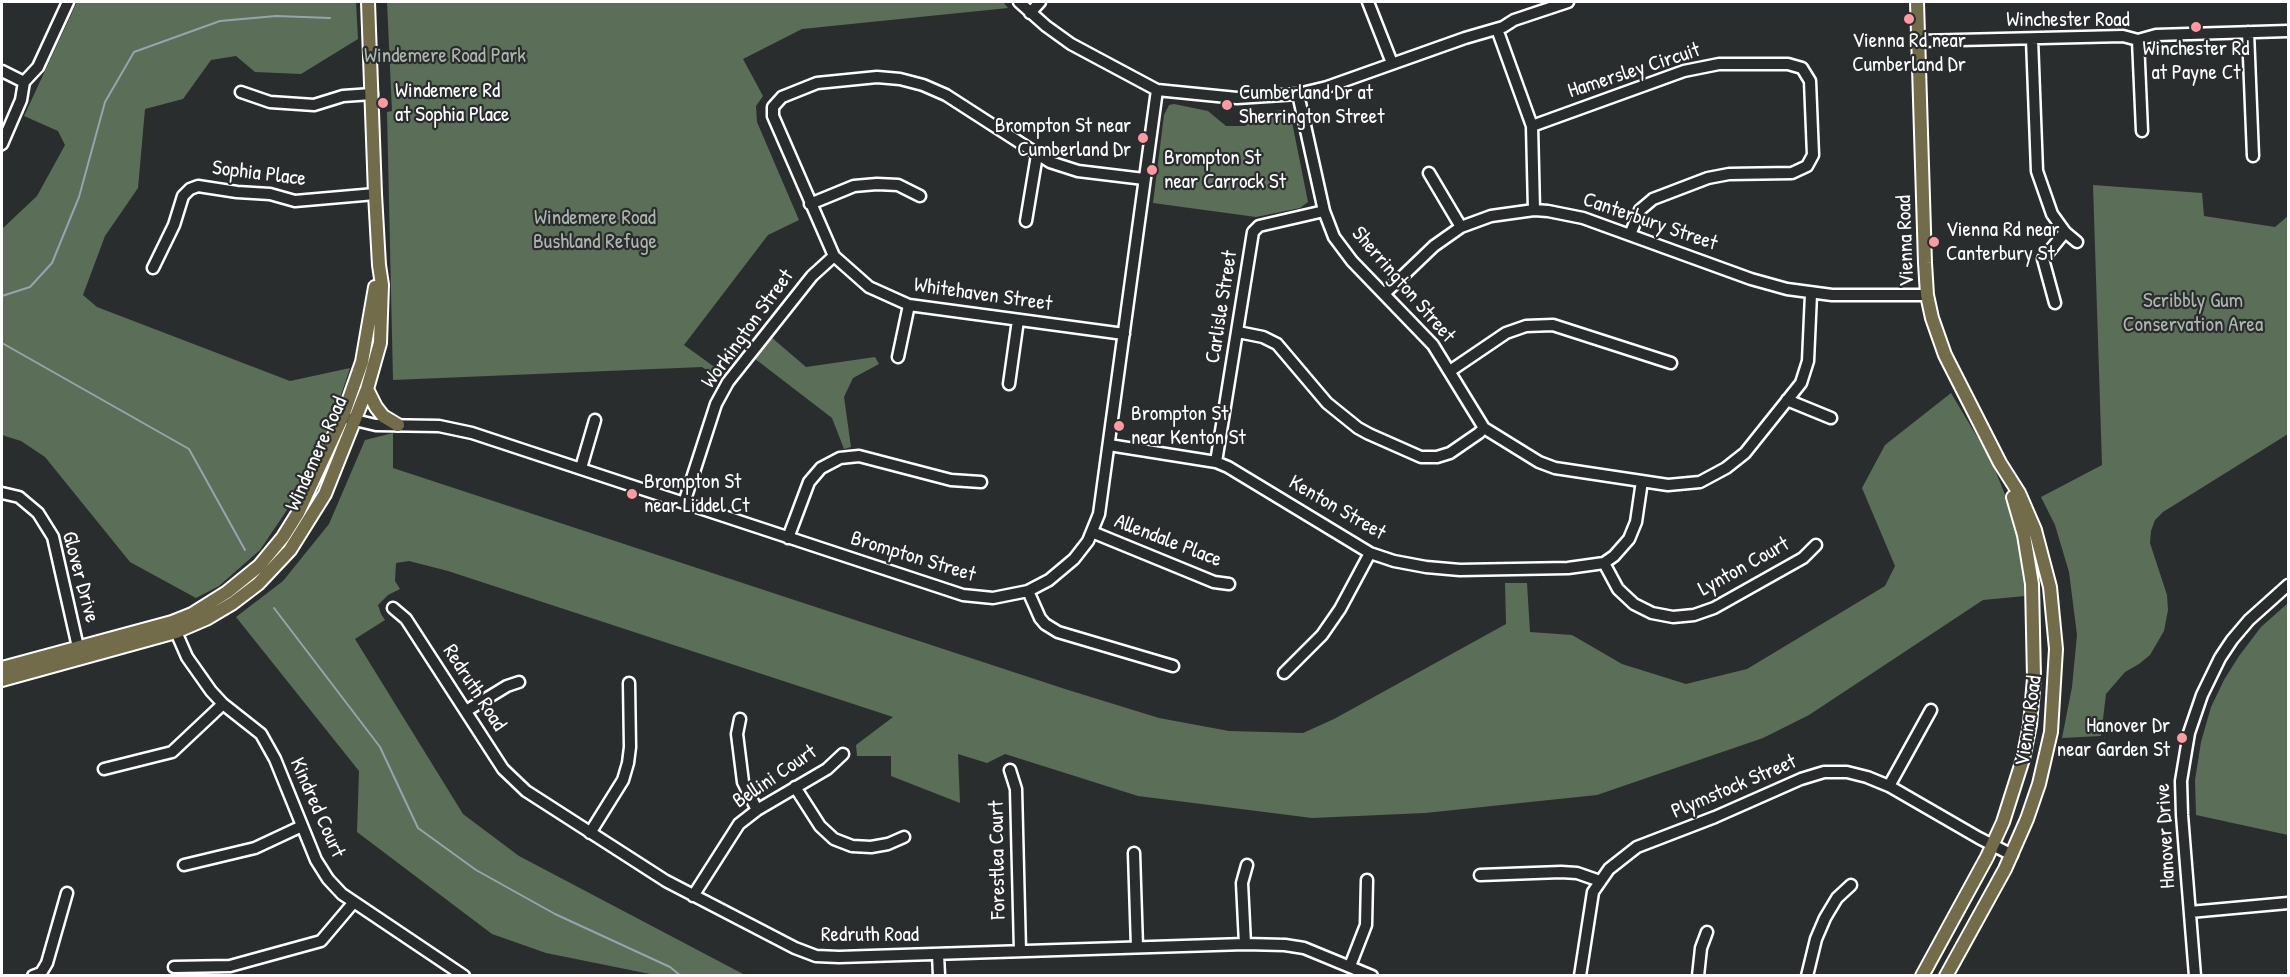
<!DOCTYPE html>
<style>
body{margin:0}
#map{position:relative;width:2290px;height:977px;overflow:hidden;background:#2a2d2e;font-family:"Patrick Hand",sans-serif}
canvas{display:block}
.frame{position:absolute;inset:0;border:3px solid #fff;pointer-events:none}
</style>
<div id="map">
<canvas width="2290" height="977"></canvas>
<div class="frame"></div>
</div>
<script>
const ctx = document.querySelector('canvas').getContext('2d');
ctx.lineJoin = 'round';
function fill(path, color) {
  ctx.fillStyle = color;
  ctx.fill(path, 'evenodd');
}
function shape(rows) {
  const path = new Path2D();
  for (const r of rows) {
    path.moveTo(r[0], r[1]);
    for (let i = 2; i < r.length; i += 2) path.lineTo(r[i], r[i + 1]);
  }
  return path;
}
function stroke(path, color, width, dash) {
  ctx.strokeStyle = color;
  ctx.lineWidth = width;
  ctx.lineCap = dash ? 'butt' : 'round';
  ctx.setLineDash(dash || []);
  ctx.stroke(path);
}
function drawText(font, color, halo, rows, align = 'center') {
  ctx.font = font + ' "Patrick Hand",sans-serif';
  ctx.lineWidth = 4.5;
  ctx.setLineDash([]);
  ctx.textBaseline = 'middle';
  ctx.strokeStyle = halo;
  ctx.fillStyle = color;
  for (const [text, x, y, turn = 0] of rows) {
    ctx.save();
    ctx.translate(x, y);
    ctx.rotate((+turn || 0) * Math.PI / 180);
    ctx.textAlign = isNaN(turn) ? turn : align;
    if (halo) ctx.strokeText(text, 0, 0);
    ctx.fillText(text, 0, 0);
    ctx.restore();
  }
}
fill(shape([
 [77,2,356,2,358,39,301,74,255,72,236,56,211,60,183,99,145,109,138,188,105,236,83,295,97,307,290,381,350,368,334,416,311,469,285,513,260,550,219,586,196,598,130,562,45,457,21,441,2,435,2,229,37,196,65,145,58,131,24,116],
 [387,2,1003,2,1008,8,802,29,743,59,763,96,756,106,757,122,799,220,768,235,684,345,720,371,716,376,702,367,393,380,387,112,392,111],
 [1174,104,1208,111,1226,126,1245,126,1267,112,1284,110,1290,112,1308,202,1300,208,1256,217,1153,203,1164,115,1169,105],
 [2093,185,2202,193,2204,216,2275,227,2288,216,2288,434,2163,512,2155,520,2151,531,2150,543,2167,595,2168,610,2164,631,2150,655,2139,664,2125,672,2106,694,2101,736,2062,738,2072,687,2077,635,2069,572,2055,525,2041,497,2102,465],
 [771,337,806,367,875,357,879,364,853,378,844,397,851,447,844,449,832,418,754,358],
 [1951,393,1991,460,2006,497,2018,541,2024,579,2025,596,1983,600,1809,715,1763,738,1597,795,1425,813,1312,818,1138,796,1005,754,987,763,958,754,960,803,891,776,891,756,857,756,856,745,893,717,448,571,409,561,396,563,395,581,400,589,388,595,378,605,381,614,385,620,355,639,463,814,519,856,745,975,655,975,546,953,492,934,357,832,359,771,236,617,283,581,329,524,365,440,393,433,393,468,1065,689,1159,718,1229,731,1303,733,1334,719,1506,624,1505,583,1527,583,1530,632,1572,635,1622,664,1686,684,1747,669,1885,586,1895,566,1862,488,1885,445],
 [2288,603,2288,835,2196,815,2195,780,2201,742,2211,707,2224,680,2239,656,2261,627]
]), '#5b6e58');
stroke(shape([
 [2,296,30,287,52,263,79,197,105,102,134,52,220,21,276,16,330,18],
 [2,343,189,449,245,550],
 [274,608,380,747,418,828,476,870,555,914,670,967,681,976]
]), '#98a3ad', 2);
const minor = shape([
 [1019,2,1046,26,1071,44,1157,90,1237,98,1298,94,1327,87,1465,38,1503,27,1514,20,1568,2],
 [1368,2,1392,63],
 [1030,13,1040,2],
 [1497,29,1532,126,1534,210],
 [2248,32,2253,156],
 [2032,39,2037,171,2052,214,2065,232,2077,242],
 [2138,40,2142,131],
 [1918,41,2123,36,2138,40,2156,35,2288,31],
 [2,71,24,82],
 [241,92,270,102,314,105,343,96,372,94],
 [1298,94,1324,211,1334,237,1352,261,1433,345,1484,428,1539,462,1555,468,1668,485,1700,482,1726,468,1745,453,1801,383,1808,361,1811,294],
 [1532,126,1684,71,1719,64,1788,64,1802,68,1810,81,1813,155,1807,166,1792,173,1729,174,1708,178,1653,199,1640,210,1630,235],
 [2,144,21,100,24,82,38,67,68,2],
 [1429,173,1461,227],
 [810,204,854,186,877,184,898,185,920,196],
 [1026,221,1037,155],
 [153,268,174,225,183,196,190,189,198,186,237,192,270,194,295,201,375,194],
 [1384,294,1434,246,1461,227,1491,216,1534,210,1548,211,1583,218,1751,279,1787,289,1832,295,1927,295],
 [2055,303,2043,259,2065,232],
 [1238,332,1263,337,1277,344,1327,403,1358,428,1369,434,1421,457,1437,457,1450,453,1479,433,1484,428],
 [1124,334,909,305,869,287,834,256,773,116,773,107,782,97,817,83,877,77,900,79,923,85,946,95,1050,162,1078,171,1144,179],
 [898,357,909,305],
 [1450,371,1506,333,1526,326,1553,325,1671,363],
 [1009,384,1018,320],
 [1787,400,1831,418],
 [346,418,376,425,439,426,472,433,963,595,993,598,1028,591,1049,580,1074,559,1088,541,1099,514,1157,90],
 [1109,445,1216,462,1228,467,1370,553,1394,561,1426,567,1460,570,1568,568,1604,563,1614,556,1629,539,1636,522,1642,481],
 [1216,462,1253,232,1259,226,1324,211],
 [581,468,595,420],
 [2,493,19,497,38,513,53,537,80,656],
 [684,503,716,404,728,382,812,276,834,256],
 [1092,532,1214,582,1229,584],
 [788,538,809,482,821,468,840,458,859,456,951,480,981,482],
 [1604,563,1618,589,1634,604,1652,613,1673,617,1694,615,1714,608,1803,558,1816,545],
 [1028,591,1040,618,1045,624,1058,632,1173,666],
 [393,608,406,619,503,769,526,791,666,881,795,948,816,956,839,957,1245,944,1285,945,1304,948,1372,976],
 [173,625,187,657,211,691,223,704,261,734,275,759,316,860,328,879,342,894,464,976],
 [1284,673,1322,635,1340,609,1370,553],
 [466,711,507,686,519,682],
 [740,719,737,734,743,782,757,810],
 [104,769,172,752,223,704],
 [1010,770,1016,789,1020,951],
 [1889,786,1931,710],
 [795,787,820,826,834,839,852,846,871,847,888,844,904,837],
 [590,833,623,780,628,763,630,747,629,683],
 [1134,853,1137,947],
 [184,865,255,848,302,826],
 [1480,875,1561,872,1577,873,1600,881],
 [693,896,739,824,757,810,827,769,843,754],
 [2190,912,2288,903],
 [1245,944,1242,883,1247,865],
 [938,954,939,976],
 [1350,966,1366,925,1367,880],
 [174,967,230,966,321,941,354,902],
 [33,976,41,973,47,963,67,893],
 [1580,976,1593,892,1609,869,1637,847,1715,817,1801,779,1824,772,1847,772,1867,777,1889,786,1979,838,2012,855],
 [1698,976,1701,948,1707,932],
 [1807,976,1816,939,1825,918,1837,898,1851,885],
 [2195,976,2182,815,2181,781,2189,733,2202,695,2220,658,2232,640,2249,620,2288,585]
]);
const major = shape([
 [1917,2,1925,263,1927,295,1932,318,1945,355,2000,463,2019,493,2035,530,2050,587,2056,649,2051,732,2039,784,2027,819,2005,869,1946,976],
 [367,389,376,407,383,416,398,425],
 [2,668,172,622,192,614,227,592,259,566,283,537,298,513,343,416,362,362,375,287],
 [2,680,176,632,206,619,233,603,258,584,290,550,325,494,367,389,380,343,382,285,379,265,375,194,368,2],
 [1922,976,1987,857,2003,822,2023,759,2030,725,2034,678,2032,584,2024,535,2013,497]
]);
stroke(minor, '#fff', 15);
stroke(major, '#fff', 16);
stroke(minor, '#2a2d2e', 10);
stroke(major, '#726c4b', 12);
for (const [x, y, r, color] of [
 [1909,19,6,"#ff9aa2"],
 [2196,27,6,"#ff9aa2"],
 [383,103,6,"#ff9aa2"],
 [1227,105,6,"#ff9aa2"],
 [1143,138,6,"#ff9aa2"],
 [1152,170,6,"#ff9aa2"],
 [1934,242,6,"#ff9aa2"],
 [1119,426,6,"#ff9aa2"],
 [632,494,6,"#ff9aa2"],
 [2182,738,6,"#ff9aa2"]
]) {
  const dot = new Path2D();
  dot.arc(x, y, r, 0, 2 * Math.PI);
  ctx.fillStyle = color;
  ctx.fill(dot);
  stroke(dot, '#2a2d2e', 2);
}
drawText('21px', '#fff', '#2a2d2e', [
 ["Winchester Road",2068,20],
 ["Hamersley Circuit",1634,71,-18],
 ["Sophia Place",259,174,7],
 ["Canterbury Street",1650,222,19],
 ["Vienna Road",1906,241,-92],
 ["Sherrington Street",1403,285,49],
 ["Whitehaven Street",983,295,8],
 ["Carlisle Street",1222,307,-81],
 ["Workington Street",748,329,-54],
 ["Windemere Road",317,454,-66],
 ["Kenton Street",1337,508,30],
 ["Allendale Place",1168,541,21],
 ["Brompton Street",913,557,17],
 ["Lynton Court",1744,567,-29],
 ["Glover Drive",80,577,75],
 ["Redruth Road",474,688,57],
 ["Vienna Road",2029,721,-82],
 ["Bellini Court",775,777,-34],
 ["Plymstock Street",1734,787,-23],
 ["Kindred Court",317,808,66],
 ["Hanover Drive",2166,836,-93],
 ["Forestlea Court",998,860,-91],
 ["Redruth Road",870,935]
]);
drawText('21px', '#fff', '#2a2d2e', [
 ["Vienna Rd near",1909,41,"center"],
 ["Cumberland Dr",1909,65,"center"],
 ["Winchester Rd",2196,49,"center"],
 ["at Payne Ct",2196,73,"center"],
 ["Windemere Rd",395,91],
 ["at Sophia Place",395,115],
 ["Cumberland Dr at",1239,93],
 ["Sherrington Street",1239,117],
 ["Brompton St near",1131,126,"right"],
 ["Cumberland Dr",1131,150,"right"],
 ["Brompton St",1164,158],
 ["near Carrock St",1164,182],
 ["Vienna Rd near",1946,230],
 ["Canterbury St",1946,254],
 ["Brompton St",1131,414],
 ["near Kenton St",1131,438],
 ["Brompton St",644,482],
 ["near Liddel Ct",644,506],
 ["Hanover Dr",2170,726,"right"],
 ["near Garden St",2170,750,"right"]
], 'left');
drawText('21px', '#adb6ac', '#2a2d2e', [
 ["Windemere Road Park",445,56],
 ["Windemere Road",595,218],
 ["Bushland Refuge",595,242],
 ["Scribbly Gum",2193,301],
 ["Conservation Area",2193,325]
]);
</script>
